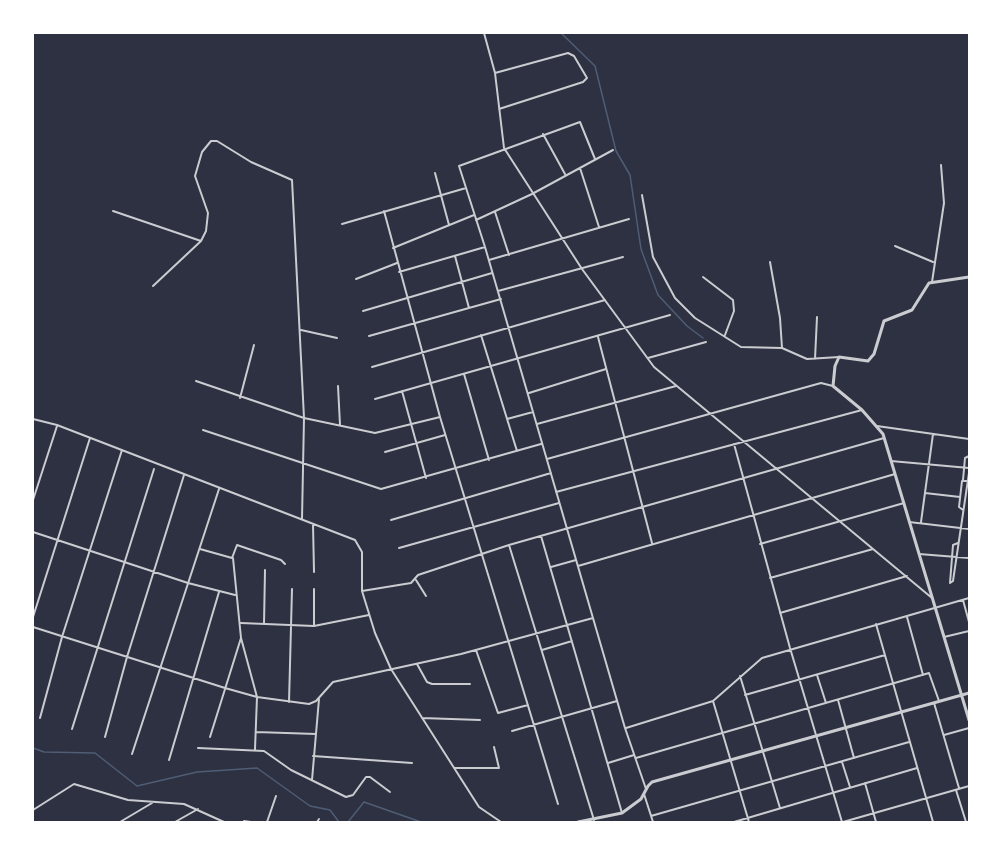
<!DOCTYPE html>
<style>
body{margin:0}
#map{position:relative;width:1002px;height:855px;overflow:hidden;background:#2d3142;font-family:"PT Sans Narrow",sans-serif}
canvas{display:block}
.frame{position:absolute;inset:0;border:34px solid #fff;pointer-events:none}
</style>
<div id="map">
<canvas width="1002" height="855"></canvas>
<div class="frame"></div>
</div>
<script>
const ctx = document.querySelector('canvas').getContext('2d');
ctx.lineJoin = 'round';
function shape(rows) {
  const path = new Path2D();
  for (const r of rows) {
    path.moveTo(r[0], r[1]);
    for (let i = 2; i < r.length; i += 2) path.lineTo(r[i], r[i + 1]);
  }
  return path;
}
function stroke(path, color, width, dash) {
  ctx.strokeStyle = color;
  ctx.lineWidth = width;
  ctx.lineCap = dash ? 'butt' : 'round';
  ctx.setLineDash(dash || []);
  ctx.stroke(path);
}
stroke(shape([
 [561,33,595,66,616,151,630,175,641,249,658,295,687,326,703,338],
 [33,748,44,752,95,753,137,786,197,772,257,768,310,806,330,810,339,822],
 [348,822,364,802,421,822]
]), '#4f5d75', 1.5);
stroke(shape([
 [484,33,495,73,504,148,582,269,654,367,932,598],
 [495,73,568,53,574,56,587,78,583,82,499,109],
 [543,134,565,174],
 [595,159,580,122,459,166,485,247,625,728,646,789],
 [580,168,599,227],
 [435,173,449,225],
 [642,195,653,257,675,298,695,318,741,347,782,348,807,359,839,357],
 [113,211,201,241],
 [384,211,440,417,558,804],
 [495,212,509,255],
 [476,220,532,194,613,150],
 [342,224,466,188],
 [895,246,933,262],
 [393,248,474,215],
 [455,256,469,308],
 [489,260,629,219],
 [770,262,780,318,782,348],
 [399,272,485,247],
 [703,277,733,300,734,311,725,335],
 [356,279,397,263],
 [932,282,944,203,941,165],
 [153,286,201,241,206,231,208,213,195,176,202,152,211,141,217,141,251,162,292,180,304,418,302,519],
 [498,291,623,257],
 [363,311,492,273],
 [301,330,337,338],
 [481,335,517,451],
 [369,336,501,299],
 [598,337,652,543],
 [648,358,706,342],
 [815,359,817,317],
 [372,367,605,300],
 [464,374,489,460],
 [196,381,304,418,375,433,440,417],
 [338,386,340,425],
 [402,391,426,478],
 [529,393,606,369],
 [240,398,254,345],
 [375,399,670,315],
 [33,419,57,425,355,540,362,552,362,591,375,633,391,669,479,807,501,822],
 [507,419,533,412],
 [537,424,676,386],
 [877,426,969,439],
 [203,430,381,489,541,444],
 [734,444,790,648,842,822],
 [385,452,445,435],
 [547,459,821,383,833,386],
 [891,461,969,468],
 [963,480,965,458,969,456],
 [556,492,862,410],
 [925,493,960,497],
 [33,500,57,426],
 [963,510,959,507,962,481,968,481],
 [391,520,551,473],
 [909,522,969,529],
 [921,522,933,434],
 [313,524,314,572],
 [33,532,188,583,235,595],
 [541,536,622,813],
 [958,543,953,545,950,583,953,581,969,473],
 [760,544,904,503],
 [509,545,594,820],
 [399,548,559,503],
 [200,549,232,558,237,545,281,560,285,564],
 [919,554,969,558],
 [233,558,241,638,257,697,255,749],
 [578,566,895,474],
 [551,567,576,560],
 [770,578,873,549],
 [416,580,426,596],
 [362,591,411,583,418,575,509,545,884,438],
 [963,600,969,622],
 [780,613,907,576],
 [33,617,90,438],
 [907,617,923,675],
 [241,623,314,626,369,615],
 [264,624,265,570],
 [876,624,933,822],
 [314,625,314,589],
 [33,627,225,688,257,697,309,704,316,701,333,682,461,654,593,618],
 [944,637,969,631],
 [476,650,498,713,528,705],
 [542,650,572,641],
 [417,664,427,682,432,684,470,684],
 [817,675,826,703],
 [740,676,780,808],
 [745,695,885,655],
 [838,700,854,758],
 [713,701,749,822],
 [289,702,292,589],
 [934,703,959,788],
 [40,718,62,637,122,450],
 [422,718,480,720],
 [626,728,713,701,762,658,969,598],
 [72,729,154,469],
 [512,731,617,701],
 [256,732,316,734],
 [944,735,969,728],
 [105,737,127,657,184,475],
 [210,737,241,638],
 [198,748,264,751,291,770,346,797,353,795,366,777,370,777,390,792],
 [132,754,219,489],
 [313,756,412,763],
 [636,758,929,673,939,701],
 [169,760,219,592],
 [842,762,850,787],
 [608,763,634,755],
 [454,768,499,768,494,747],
 [312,780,319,699],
 [865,783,876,822],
 [956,790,966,822],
 [644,794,653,822],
 [33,810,74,784,128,800,184,804,224,822],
 [651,816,909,742],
 [244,821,251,822],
 [120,822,152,803],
 [175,822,198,809],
 [234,822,244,822],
 [267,822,276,796],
 [317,822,319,819],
 [734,822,917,768],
 [843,822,969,786]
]), '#caccd0', 2);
stroke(shape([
 [969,277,929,283,912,310,884,321,874,354,868,361,839,357,835,366,833,386,862,410,883,434,969,720],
 [578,822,622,813,641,799,648,786,652,782,969,693]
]), '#caccd0', 3);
</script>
